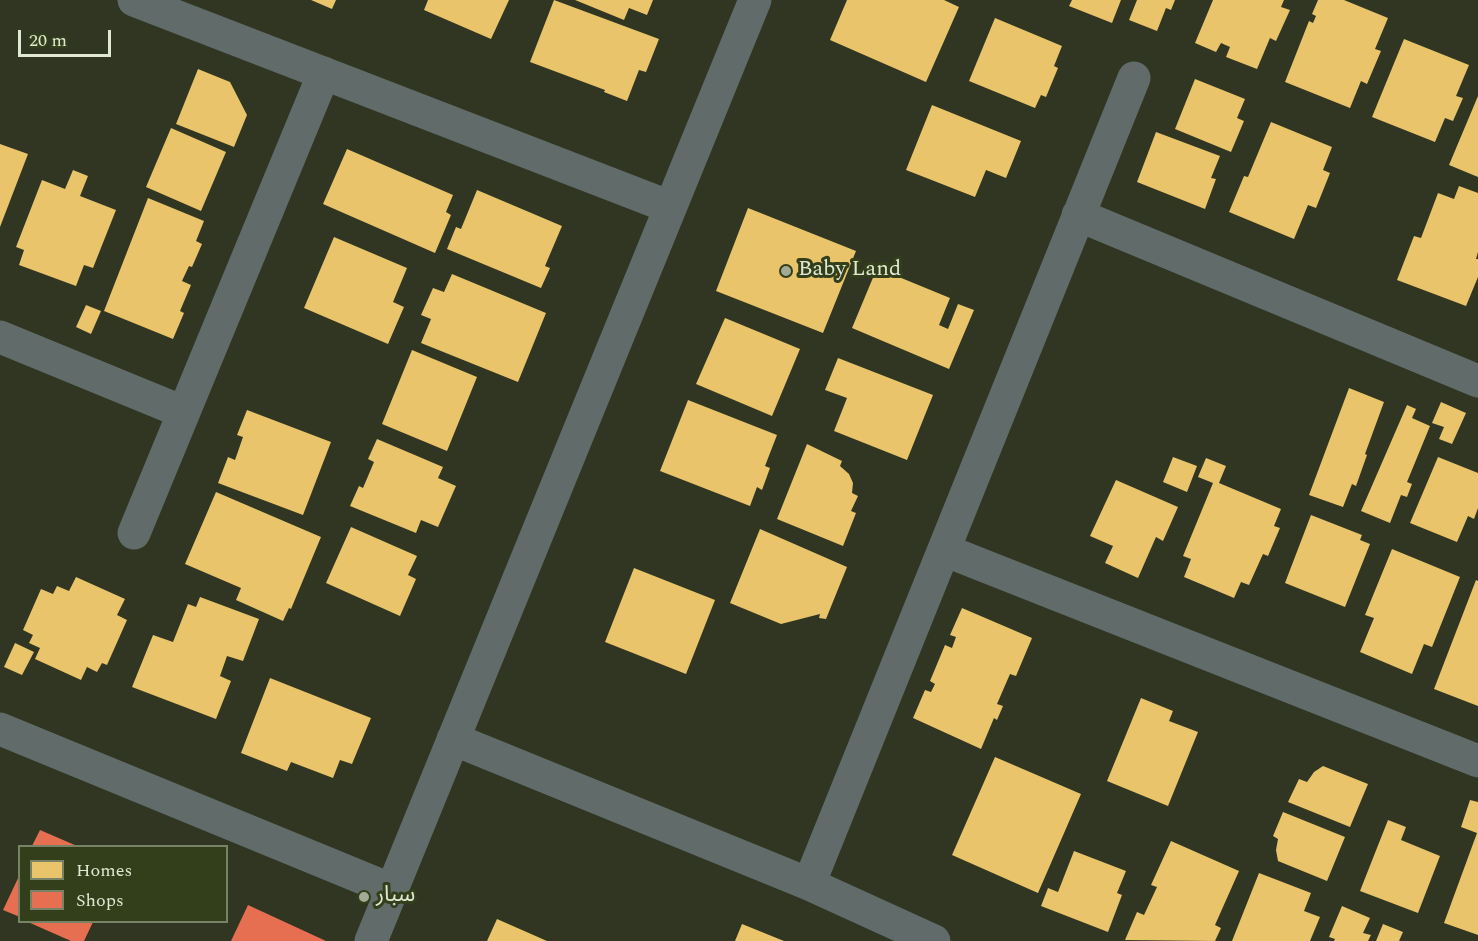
<!DOCTYPE html>
<meta charset="utf-8">
<style>
body{margin:0}
#map{position:relative;width:1478px;height:941px;overflow:hidden;background:#303622;font-family:Spectral,serif}
canvas{display:block}
.legend{position:absolute;left:18px;top:845px;width:210px;height:78px;box-sizing:border-box;background:#333e1a;border:2px solid #788264;margin:0;padding:8px 10px;list-style:none;font-size:18px;color:#e0e8d3}
.legend li{display:flex;align-items:center;gap:12px;height:30px}
.legend b{width:30px;border:2px solid #788264}
.scale{position:absolute;left:18px;top:30px;width:93px;height:27px;box-sizing:border-box;border:3px solid #e0e8d3;border-top:0;padding-left:8px;font-size:18px;line-height:21px;white-space:nowrap;color:#e0e8d3;-webkit-text-stroke:4px #333e1a;paint-order:stroke}
</style>
<div id="map">
<canvas width="1478" height="941"></canvas>
<ul class="legend">
<li><b style="height:16px;background:#e9c46a"></b>Homes</li>
<li><b style="height:16px;background:#e76f51"></b>Shops</li>
</ul>
<div class="scale">20 m</div>
</div>
<script>
const ctx = document.querySelector('canvas').getContext('2d');
ctx.lineJoin = 'round';
function fill(path, color) {
  ctx.fillStyle = color;
  ctx.fill(path, 'evenodd');
}
function shape(rows) {
  const path = new Path2D();
  for (const r of rows) {
    path.moveTo(r[0], r[1]);
    for (let i = 2; i < r.length; i += 2) path.lineTo(r[i], r[i + 1]);
  }
  return path;
}
function stroke(path, color, width, dash) {
  ctx.strokeStyle = color;
  ctx.lineWidth = width;
  ctx.lineCap = dash ? 'butt' : 'round';
  ctx.setLineDash(dash || []);
  ctx.stroke(path);
}
function drawText(font, color, halo, rows, align = 'center') {
  ctx.font = font + ' Spectral,"Noto Sans Arabic",serif';
  ctx.lineWidth = 6;
  ctx.setLineDash([]);
  ctx.textBaseline = 'middle';
  ctx.strokeStyle = halo;
  ctx.fillStyle = color;
  for (const [text, x, y, turn = 0] of rows) {
    ctx.save();
    ctx.translate(x, y);
    ctx.rotate((+turn || 0) * Math.PI / 180);
    ctx.textAlign = isNaN(turn) ? turn : align;
    if (halo) ctx.strokeText(text, 0, 0);
    ctx.fillText(text, 0, 0);
    ctx.restore();
  }
}
fill(shape([
 [311,0,336,0,332,9],
 [428,0,509,0,491,39,424,10],
 [554,0,659,39,646,72,639,70,627,101,604,92,605,90,530,62],
 [575,0,653,0,647,15,629,8,624,20],
 [847,0,944,0,959,7,926,82,830,40],
 [1072,0,1121,0,1112,23,1069,6],
 [1137,0,1175,0,1171,10,1166,8,1157,31,1129,20],
 [1213,0,1284,0,1281,7,1290,10,1276,41,1270,38,1257,69,1226,57,1230,47,1221,43,1216,52,1195,43],
 [1318,0,1344,0,1388,18,1375,49,1381,51,1367,84,1361,81,1350,108,1285,82,1309,21,1313,23,1316,16,1312,14],
 [995,18,1062,46,1054,66,1058,68,1046,97,1041,95,1035,108,969,81],
 [1404,39,1469,65,1456,96,1463,98,1453,121,1445,118,1435,142,1372,117],
 [198,69,230,82,247,115,234,147,176,124],
 [1195,79,1245,99,1237,118,1244,121,1231,152,1175,129],
 [1478,96,1478,177,1449,165],
 [932,105,1021,141,1006,178,986,170,975,197,906,170],
 [1271,122,1332,147,1323,170,1330,173,1316,208,1308,205,1294,239,1229,212,1244,176,1248,177],
 [171,128,226,152,201,211,146,187],
 [1156,132,1220,156,1211,178,1216,179,1205,209,1137,182],
 [0,144,28,154,0,227],
 [347,149,453,195,446,212,451,215,435,253,323,204],
 [73,170,88,176,80,196,116,210,93,268,84,265,76,286,19,265,24,250,16,247,42,180,65,189],
 [1459,186,1478,193,1478,252,1476,259,1478,259,1478,277,1466,306,1397,280,1414,236,1421,238,1438,193,1454,199],
 [477,190,562,226,545,266,550,268,541,288,447,249,456,227,461,229],
 [148,198,204,221,196,241,202,244,192,267,189,266,182,281,191,285,180,311,184,313,173,339,104,311],
 [748,208,856,251,823,333,716,291],
 [334,237,407,268,393,302,404,307,388,344,304,308],
 [877,268,950,298,939,325,948,329,958,304,974,310,949,369,852,328],
 [452,274,546,313,518,382,421,343,431,319,421,315,433,288,444,292],
 [86,305,101,311,91,334,76,327],
 [725,318,800,349,772,416,696,384],
 [412,350,477,377,447,451,382,424],
 [838,358,933,395,907,460,834,431,847,398,825,390],
 [1349,388,1384,402,1365,454,1367,455,1356,486,1352,484,1343,507,1309,495],
 [688,400,777,435,765,466,770,468,762,490,757,487,750,506,660,471],
 [1441,402,1466,413,1452,444,1439,439,1444,427,1432,423],
 [1407,405,1416,409,1412,418,1430,426,1407,482,1412,484,1407,497,1401,495,1390,523,1361,511],
 [247,410,331,442,303,515,218,483,228,457,235,460,243,437,237,435],
 [377,439,443,467,438,478,456,486,438,527,421,520,416,533,350,506,359,486,363,488,374,462,368,459],
 [807,444,842,461,840,466,849,474,853,483,852,493,858,496,851,511,856,513,843,546,777,519],
 [1173,457,1197,466,1187,492,1163,482],
 [1438,457,1478,473,1478,508,1474,519,1468,516,1457,542,1410,523],
 [1206,458,1226,466,1219,483,1281,509,1274,526,1280,528,1268,556,1263,554,1249,585,1241,582,1234,598,1184,577,1191,559,1183,556,1213,483,1198,477],
 [1116,480,1178,507,1163,541,1156,537,1138,578,1105,563,1113,546,1090,536],
 [216,492,321,537,291,609,289,608,283,621,236,600,241,588,185,564],
 [1311,515,1362,535,1360,540,1370,544,1345,607,1285,583],
 [351,527,417,556,408,575,416,579,400,616,326,583],
 [760,529,847,567,826,619,819,618,820,614,781,624,730,603],
 [1392,549,1460,577,1432,647,1424,644,1412,674,1360,652,1374,618,1365,615],
 [634,568,715,600,686,674,605,642],
 [76,577,125,599,117,615,127,620,107,665,102,663,97,672,87,667,81,680,35,659,40,648,29,643,33,635,23,630,41,589,53,594,57,586,69,591],
 [1476,580,1478,581,1478,706,1434,689],
 [200,597,259,619,243,661,227,656,220,676,231,681,216,719,132,687,153,635,173,642,188,604,196,607],
 [962,608,1032,638,1016,676,1010,674,997,704,1003,706,997,720,994,718,981,749,913,718,925,690,931,692,935,684,930,681,945,645,952,648,956,637,950,635],
 [15,643,34,652,22,675,4,667],
 [270,678,371,718,352,764,340,760,333,778,291,762,287,771,241,753],
 [1141,698,1173,711,1169,721,1198,732,1168,806,1107,781],
 [995,757,1081,794,1038,893,952,855],
 [1323,766,1368,784,1350,827,1288,802,1299,779,1307,782,1314,772],
 [1470,800,1478,802,1478,935,1444,923,1477,833,1461,827],
 [1283,812,1345,837,1327,881,1278,861,1276,850,1278,839,1273,836],
 [1388,820,1406,827,1401,840,1440,856,1418,913,1360,891],
 [1171,841,1239,871,1215,925,1221,928,1215,941,1125,940,1137,912,1144,915,1157,887,1151,885],
 [1074,851,1126,871,1117,893,1122,895,1108,932,1041,906,1048,888,1058,892],
 [1259,873,1311,893,1304,911,1320,917,1310,941,1232,941],
 [1342,906,1370,918,1363,933,1371,935,1368,941,1334,941,1335,939,1329,937],
 [497,919,547,941,487,941],
 [742,924,784,941,735,941],
 [1383,924,1403,932,1399,941,1376,941]
]), '#e9c46a');
fill(shape([
 [40,830,77,846,32,846],
 [20,874,20,917,3,910],
 [248,905,326,941,231,941],
 [28,922,93,922,84,941,71,941]
]), '#e76f51');
stroke(shape([
 [134,0,670,207],
 [1078,215,1478,381],
 [0,337,183,412],
 [134,533,324,73],
 [944,550,1478,761],
 [0,729,392,890],
 [453,739,809,884,934,941],
 [809,884,1134,78],
 [371,941,755,0]
]), '#616c6a', 33);
for (const [x, y, r, color] of [
 [786,271,6,"#a2aa95"],
 [364,897,6,"#a2aa95"]
]) {
  const dot = new Path2D();
  dot.arc(x, y, r, 0, 2 * Math.PI);
  ctx.fillStyle = color;
  ctx.fill(dot);
  stroke(dot, '#333e1a', 2);
}
drawText('22px', '#e0e8d3', '#333e1a', [
 ["Baby Land",798,271],
 ["سبار",376,897]
], 'left');
</script>
